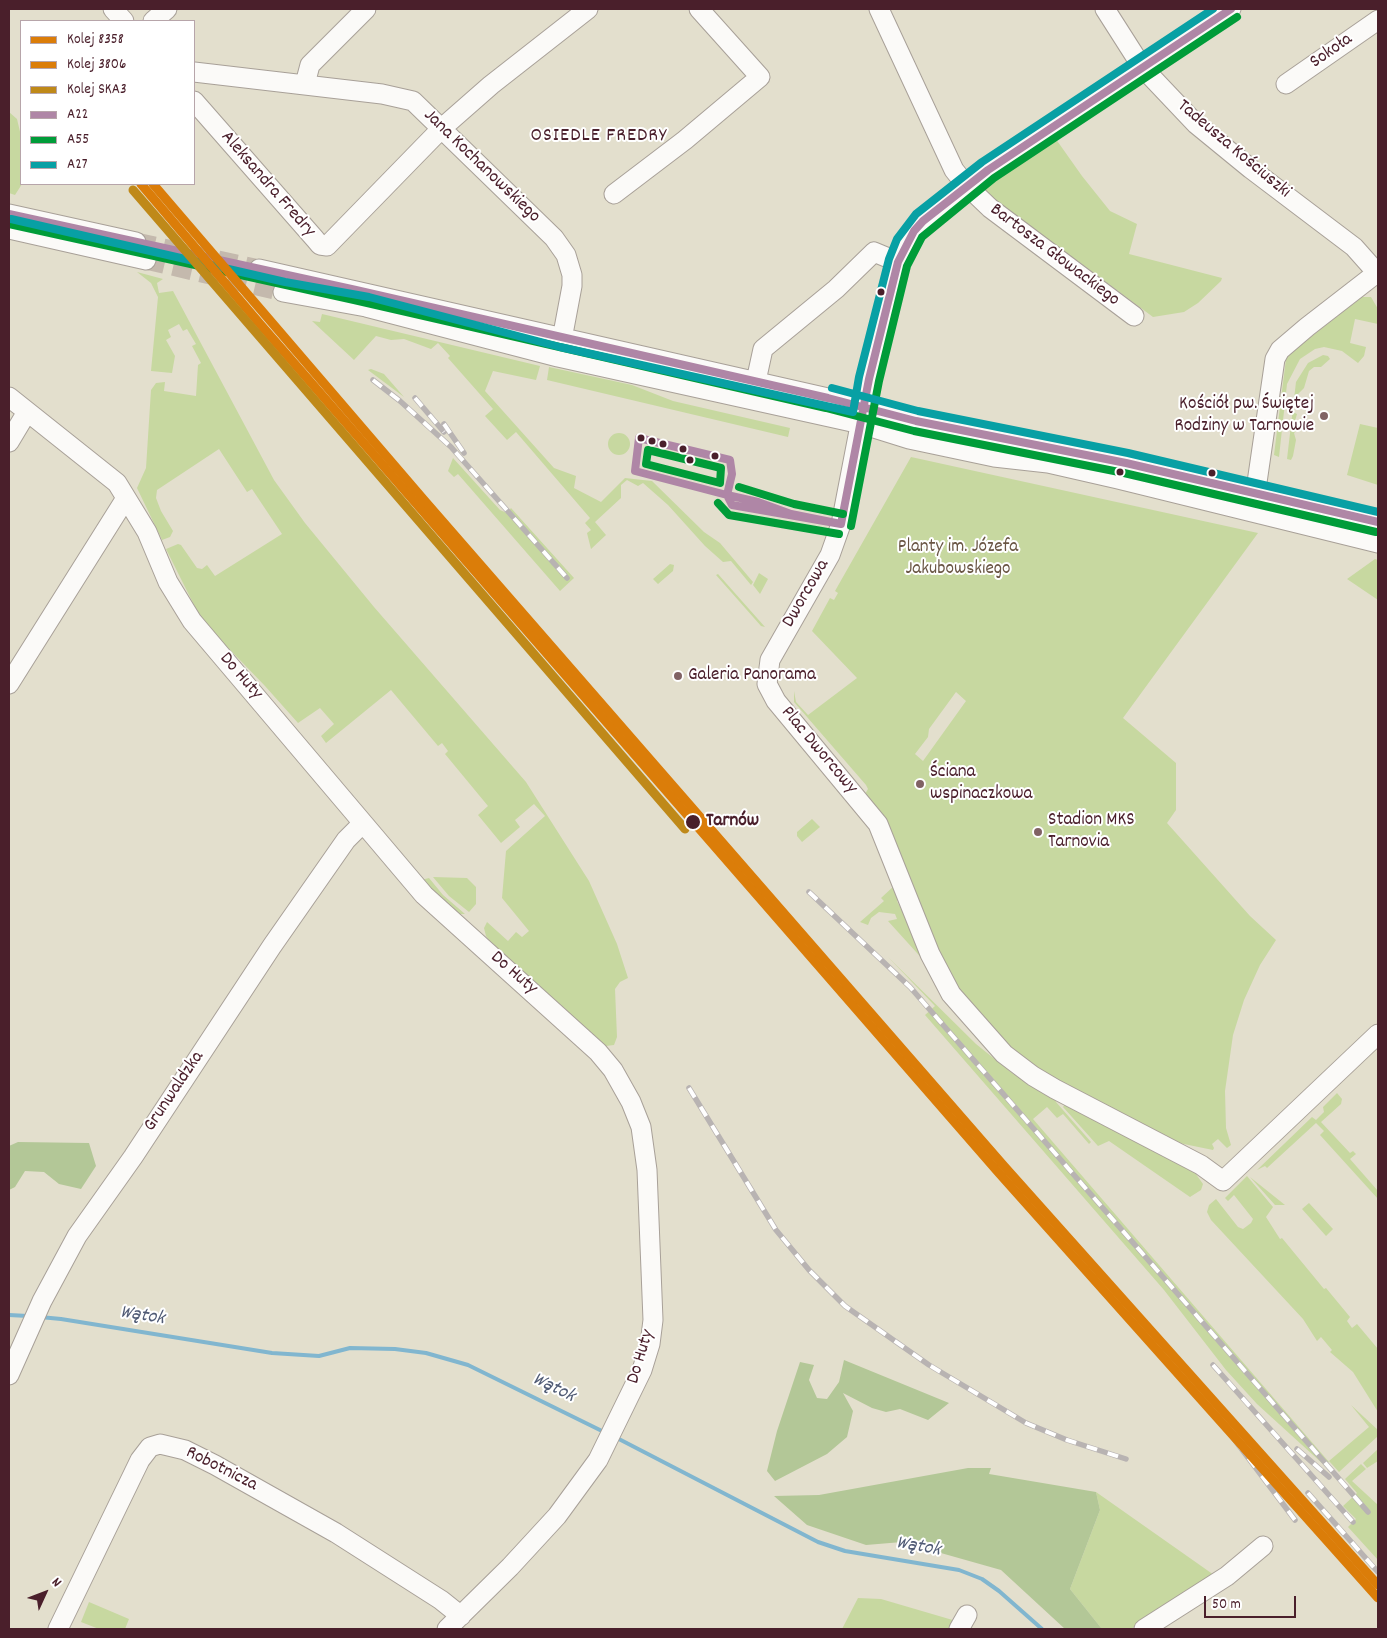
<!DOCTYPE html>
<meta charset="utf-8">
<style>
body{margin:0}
#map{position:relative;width:1387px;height:1638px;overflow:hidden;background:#e3dfcd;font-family:Dekko,sans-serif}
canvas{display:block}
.frame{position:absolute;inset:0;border:10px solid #4a1f2b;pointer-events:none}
.legend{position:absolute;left:20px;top:20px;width:175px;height:165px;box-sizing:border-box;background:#fff;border:1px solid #b7a5aa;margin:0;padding:6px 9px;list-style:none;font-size:15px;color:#4a1f2b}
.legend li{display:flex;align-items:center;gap:10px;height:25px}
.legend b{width:25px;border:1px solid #b7a5aa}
.north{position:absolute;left:20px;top:1568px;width:50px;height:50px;-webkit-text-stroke:4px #fff;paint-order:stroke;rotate:47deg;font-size:14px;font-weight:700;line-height:20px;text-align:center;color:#4a1f2b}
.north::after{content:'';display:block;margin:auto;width:18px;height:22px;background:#4a1f2b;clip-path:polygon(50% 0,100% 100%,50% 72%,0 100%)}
.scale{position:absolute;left:1204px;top:1596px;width:92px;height:22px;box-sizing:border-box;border:2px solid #4a1f2b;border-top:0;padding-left:6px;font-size:15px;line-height:18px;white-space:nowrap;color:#4a1f2b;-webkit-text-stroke:4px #fff;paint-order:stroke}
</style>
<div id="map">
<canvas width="1387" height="1638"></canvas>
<div class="frame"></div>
<ul class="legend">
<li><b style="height:6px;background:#db7d09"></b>Kolej 8358</li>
<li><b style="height:6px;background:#db7d09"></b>Kolej 3806</li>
<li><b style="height:6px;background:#bf8919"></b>Kolej SKA3</li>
<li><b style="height:6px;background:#af86a6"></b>A22</li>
<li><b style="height:6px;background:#009c39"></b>A55</li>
<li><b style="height:6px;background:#08a0a4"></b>A27</li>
</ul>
<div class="north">N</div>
<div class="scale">50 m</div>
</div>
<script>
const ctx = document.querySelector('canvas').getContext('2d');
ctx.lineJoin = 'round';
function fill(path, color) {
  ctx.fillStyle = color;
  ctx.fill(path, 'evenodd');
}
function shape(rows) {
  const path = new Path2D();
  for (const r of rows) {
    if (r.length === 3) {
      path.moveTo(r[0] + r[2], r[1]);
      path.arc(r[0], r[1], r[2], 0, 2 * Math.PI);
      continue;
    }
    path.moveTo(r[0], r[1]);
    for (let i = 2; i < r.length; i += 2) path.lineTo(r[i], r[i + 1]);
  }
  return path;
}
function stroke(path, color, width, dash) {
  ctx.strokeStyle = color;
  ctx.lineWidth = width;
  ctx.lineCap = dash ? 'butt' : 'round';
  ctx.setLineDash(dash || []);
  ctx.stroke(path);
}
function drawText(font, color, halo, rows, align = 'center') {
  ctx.font = font + ' Dekko,sans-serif';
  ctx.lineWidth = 4;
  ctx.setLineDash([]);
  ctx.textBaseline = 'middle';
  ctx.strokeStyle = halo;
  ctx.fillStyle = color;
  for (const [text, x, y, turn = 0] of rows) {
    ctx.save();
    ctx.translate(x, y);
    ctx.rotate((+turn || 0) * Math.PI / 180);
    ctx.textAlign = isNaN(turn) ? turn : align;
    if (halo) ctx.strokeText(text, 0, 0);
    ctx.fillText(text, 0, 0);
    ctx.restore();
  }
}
fill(shape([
 [9,112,17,119,21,136,22,184,15,195,9,193],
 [1053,135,1082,176,1110,211,1137,224,1129,254,1222,278,1221,281,1198,303,1184,312,1153,317,1079,262,976,196],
 [137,272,163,279,157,283,159,293,173,291,274,480,305,523,374,607,526,782,589,881,617,944,628,978,620,982,615,989,617,1037,614,1045,606,1046,493,946,486,936,484,928,487,922,508,941,516,932,522,937,529,931,502,898,506,851,545,816,534,804,515,820,520,827,501,843,478,815,488,806,445,754,448,751,442,743,438,746,391,690,326,743,321,736,334,724,320,708,298,723,265,686,208,627,197,611,166,549,178,544,181,545,197,568,202,569,207,565,215,576,282,534,252,489,247,492,219,449,157,490,156,498,161,511,173,531,170,537,162,540,137,488,146,468,151,390,156,383,165,382,164,391,196,396,198,365,201,363,192,346,196,344,187,329,183,331,179,324,168,330,171,337,166,340,175,356,172,373,151,371,158,297,151,283],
 [1362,297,1371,297,1378,309,1378,324,1355,319,1350,343,1366,347,1364,356,1358,363,1342,351,1324,347,1315,349,1300,359,1287,384,1279,457,1274,455,1286,359,1289,354],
 [322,314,540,366,536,380,493,371,485,391,554,468,576,476,574,488,601,502,625,478,652,481,704,532,720,543,753,582,751,585,731,561,723,562,705,546,668,505,643,483,638,486,627,480,621,485,621,498,595,522,606,535,591,549,587,533,591,530,585,523,590,518,516,432,507,440,485,416,493,409,448,358,450,356,438,343,431,349,404,339,391,340,376,336,354,360,312,321,320,322],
 [1323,355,1328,356,1330,359,1321,367,1314,367,1309,371,1304,388,1297,395,1293,412,1297,414,1295,421,1300,422,1299,428,1294,433,1296,440,1293,456,1291,460,1287,459,1296,382,1308,363],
 [549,367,632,385,673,401,790,428,788,437,547,380],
 [371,369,384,374,404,397,368,370],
 [1360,424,1378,428,1378,485,1347,475],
 [619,444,11],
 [911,457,1258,533,1123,718,1176,763,1176,810,1167,823,1250,916,1276,940,1260,965,1244,1000,1233,1035,1225,1091,1226,1128,1231,1145,1227,1148,1218,1139,1212,1144,1214,1148,1213,1150,1179,1143,1040,1072,999,1038,946,977,862,799,868,789,866,785,794,702,794,691,796,702,808,715,857,678,812,631,830,598,834,600,838,593,835,591],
 [956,692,966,701,923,761,915,754,928,737,929,729],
 [453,458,500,510,507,513,511,508,574,578,560,591,458,474,454,477,448,471],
 [1375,559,1378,560,1378,600,1347,579],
 [670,564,674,565,673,571,658,584,653,579],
 [759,573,768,579,760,594,753,585],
 [718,574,765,627,761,626,716,575],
 [812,819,820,827,802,842,797,836,797,832],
 [433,877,467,878,476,887,476,904,469,912,449,896],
 [429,878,443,895,465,914,455,914,421,880],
 [895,885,900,899,897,901,901,909,904,908,936,974,888,921,897,919,895,914,879,912,871,918,868,925,860,922,884,901,881,898],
 [888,957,976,1044,1012,1073,1055,1099,1056,1102,1091,1142,1089,1144,1063,1114,1057,1118,1047,1107,1033,1119,1329,1462,1324,1465,1257,1404,1226,1370,1164,1290,925,1015,935,1006],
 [1337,1093,1342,1099,1341,1104,1321,1122,1350,1153,1353,1151,1356,1154,1350,1159,1378,1191,1378,1199,1320,1135,1324,1131,1316,1123,1267,1168,1265,1166,1257,1170,1312,1117,1316,1120,1324,1112,1323,1107],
 [1065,1104,1193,1170,1203,1184,1201,1190,1190,1197,1109,1141,1098,1146,1063,1107],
 [1247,1176,1273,1207,1266,1217,1280,1239,1282,1238,1324,1289,1326,1288,1350,1317,1347,1321,1352,1328,1357,1324,1378,1349,1378,1412,1353,1372,1330,1352,1332,1350,1321,1337,1317,1341,1303,1319,1211,1220,1207,1212,1209,1205,1216,1199,1238,1227,1243,1229,1251,1223,1253,1219,1234,1195,1228,1201,1225,1198],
 [1250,1177,1285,1205,1275,1205],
 [1309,1203,1333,1229,1326,1236,1302,1209],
 [1351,1405,1378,1430,1378,1436,1339,1472,1329,1461,1369,1427],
 [1378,1449,1378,1461,1367,1468,1363,1463],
 [1361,1464,1366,1469,1352,1481,1378,1505,1378,1560,1348,1527,1356,1519,1343,1506,1357,1493,1345,1479],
 [1096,1492,1214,1575,1131,1629,1102,1629,1070,1589,1100,1510],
 [858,1598,881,1599,956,1621,952,1629,842,1629],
 [89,1602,129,1619,125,1629,99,1629,81,1622]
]), '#c7d8a0');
fill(shape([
 [18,1142,89,1143,96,1166,81,1189,59,1184,44,1172,25,1171,15,1187,9,1190,9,1146],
 [844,1360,949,1403,928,1420,900,1409,886,1412,872,1408,843,1393,853,1411,847,1437,827,1454,775,1481,767,1471,777,1431,800,1362,814,1365,809,1380,817,1398,827,1399,839,1382],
 [968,1468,991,1468,989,1474,1096,1492,1100,1510,1070,1589,1102,1629,1065,1629,1001,1570,902,1542,866,1545,807,1525,774,1496,819,1495]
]), '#b3c797');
stroke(shape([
 [9,1315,28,1316],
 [40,1317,61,1319,272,1353,319,1356,350,1348,395,1349,426,1353,468,1365,606,1433],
 [615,1437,818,1542,845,1551,959,1570,982,1579,999,1591,1042,1629]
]), '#81b6cf', 4);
stroke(shape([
 [136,242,259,269],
 [146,260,283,292]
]), '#c4b9ad', 19, [19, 9]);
const minor = shape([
 [113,9,124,21],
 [879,9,954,170,966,185,990,208,1134,316],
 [1105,9,1142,67,1196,124,1251,169,1354,247,1378,274],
 [1231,9,988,170,923,221,914,231,898,262,869,379,841,524,830,555,770,660,767,684,776,701,878,824,930,954,951,994,1004,1054,1033,1076,1055,1089,1201,1165,1223,1181,1378,1034],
 [153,21,167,9],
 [194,72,382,94,413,101,554,238,566,255,572,275,572,286,560,350],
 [305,84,310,65,366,9],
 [1286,84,1378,20],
 [194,101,315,239,320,245,327,246,442,128,491,85,588,9],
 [614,194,685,140,760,77,699,9],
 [9,214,136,242],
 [9,229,146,260],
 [259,269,828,398,916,421,1126,463,1378,522],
 [283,292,366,307,558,357,861,424,909,439,994,457,1048,463,1118,479,1378,543],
 [756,381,763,349,836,289,874,252,898,262],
 [9,397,117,483,147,532,168,582,192,621,424,895,598,1052,613,1070,631,1102,641,1127,647,1170,653,1320,650,1344,642,1370,598,1460,557,1516,510,1567,447,1629],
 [9,442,27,412],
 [1254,503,1275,359,1280,350,1307,327,1378,272],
 [9,684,126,498],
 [9,1375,42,1301,77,1236,133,1157,272,946,346,840,363,823],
 [58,1629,140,1460,150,1447,160,1444,185,1450,215,1465,336,1533,441,1600,461,1616],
 [959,1629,967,1615],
 [1144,1629,1227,1576,1263,1546]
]);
stroke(minor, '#a8a098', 21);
stroke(minor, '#fbfaf8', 19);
const rail = shape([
 [373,380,400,401,451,447,567,578],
 [415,398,444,432],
 [444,424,464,453],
 [809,892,910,987,1368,1512],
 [689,1088,776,1230,809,1270,845,1306,929,1365,1026,1423,1067,1440,1126,1459],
 [1213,1365,1353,1522],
 [1222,1423,1295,1520],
 [1297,1449,1329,1477],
 [1308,1493,1378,1572]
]);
stroke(rail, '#b8b3b2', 5.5);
stroke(rail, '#fff', 4, [11]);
stroke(shape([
 [9,214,356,290,828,398,916,421,1126,463,1378,522],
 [639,438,730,460,732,474,727,495,635,471,639,438],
 [727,495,758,502,791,514,841,524,732,505,727,495],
 [841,524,869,379,898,262,914,231,923,221,988,170,1231,9]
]), '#af86a6', 8);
stroke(shape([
 [9,224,354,300,826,408,914,431,1124,473,1376,532],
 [648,450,721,468,720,483,646,464,648,450],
 [739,487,794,504,843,514],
 [718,503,729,515,839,534],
 [851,526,879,381,907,266,922,237,994,178,1237,17]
]), '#009c39', 8);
stroke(shape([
 [11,219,285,282,369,297,560,347,853,412,859,377,889,259,897,239,916,214,982,162,1213,9],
 [832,388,918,411,1128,453,1378,512]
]), '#08a0a4', 8);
stroke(shape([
 [141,184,260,324,998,1172,1378,1598]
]), '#db7d09', 9);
stroke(shape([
 [153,184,424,500,1004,1166,1378,1585]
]), '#db7d09', 9);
stroke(shape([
 [133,190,685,829]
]), '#bf8919', 9);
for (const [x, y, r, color] of [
 [881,292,4.5,"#4a1f2b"],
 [1324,416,5,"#806264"],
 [641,438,4.5,"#4a1f2b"],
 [652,441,4.5,"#4a1f2b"],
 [663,444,4.5,"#4a1f2b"],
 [683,449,4.5,"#4a1f2b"],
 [715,456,4.5,"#4a1f2b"],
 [690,460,4.5,"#4a1f2b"],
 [1120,472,4.5,"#4a1f2b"],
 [1212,473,4.5,"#4a1f2b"],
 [678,676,5,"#806264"],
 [920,784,5,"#806264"],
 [693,822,8,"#4a1f2b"],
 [1038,832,5,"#806264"]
]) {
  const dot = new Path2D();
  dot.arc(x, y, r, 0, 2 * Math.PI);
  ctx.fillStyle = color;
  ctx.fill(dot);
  stroke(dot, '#fff', 2);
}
drawText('19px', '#4a1f2b', '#fff', [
 ["Sokoła",1332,52,-35],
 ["Tadeusza Kościuszki",1233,150,40],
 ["Jana Kochanowskiego",481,167,44],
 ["Aleksandra Fredry",267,185,49],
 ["Bartosza Głowackiego",1054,256,37],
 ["Dworcowa",807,594,-60],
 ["Do Huty",240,677,49],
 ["Plac Dworcowy",818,751,50],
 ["Do Huty",513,974,41],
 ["Grunwaldzka",175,1092,-56],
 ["Do Huty",642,1357,-73],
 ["Robotnicza",221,1470,27]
]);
drawText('19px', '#4a1f2b', '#fff', [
 ["Kościół pw. Świętej",1314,405,"right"],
 ["Rodziny w Tarnowie",1314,427,"right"],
 ["Galeria Panorama",688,676],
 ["Ściana",930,773],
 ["wspinaczkowa",930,795],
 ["Stadion MKS",1048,821],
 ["Tarnovia",1048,843]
], 'left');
drawText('19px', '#695543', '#fff', [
 ["Planty im. Józefa",958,548],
 ["Jakubowskiego",958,570]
]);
drawText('bold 19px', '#4a1f2b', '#fff', [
 ["Tarnów",706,822]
], 'left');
ctx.letterSpacing = '1px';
drawText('20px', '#4a1f2b', '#fff', [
 ["OSIEDLE FREDRY",599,137]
]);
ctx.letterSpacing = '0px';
drawText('italic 20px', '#505b75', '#fff', [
 ["Wątok",142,1317,9],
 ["Wątok",553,1389,26],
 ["Wątok",918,1548,10]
]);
</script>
